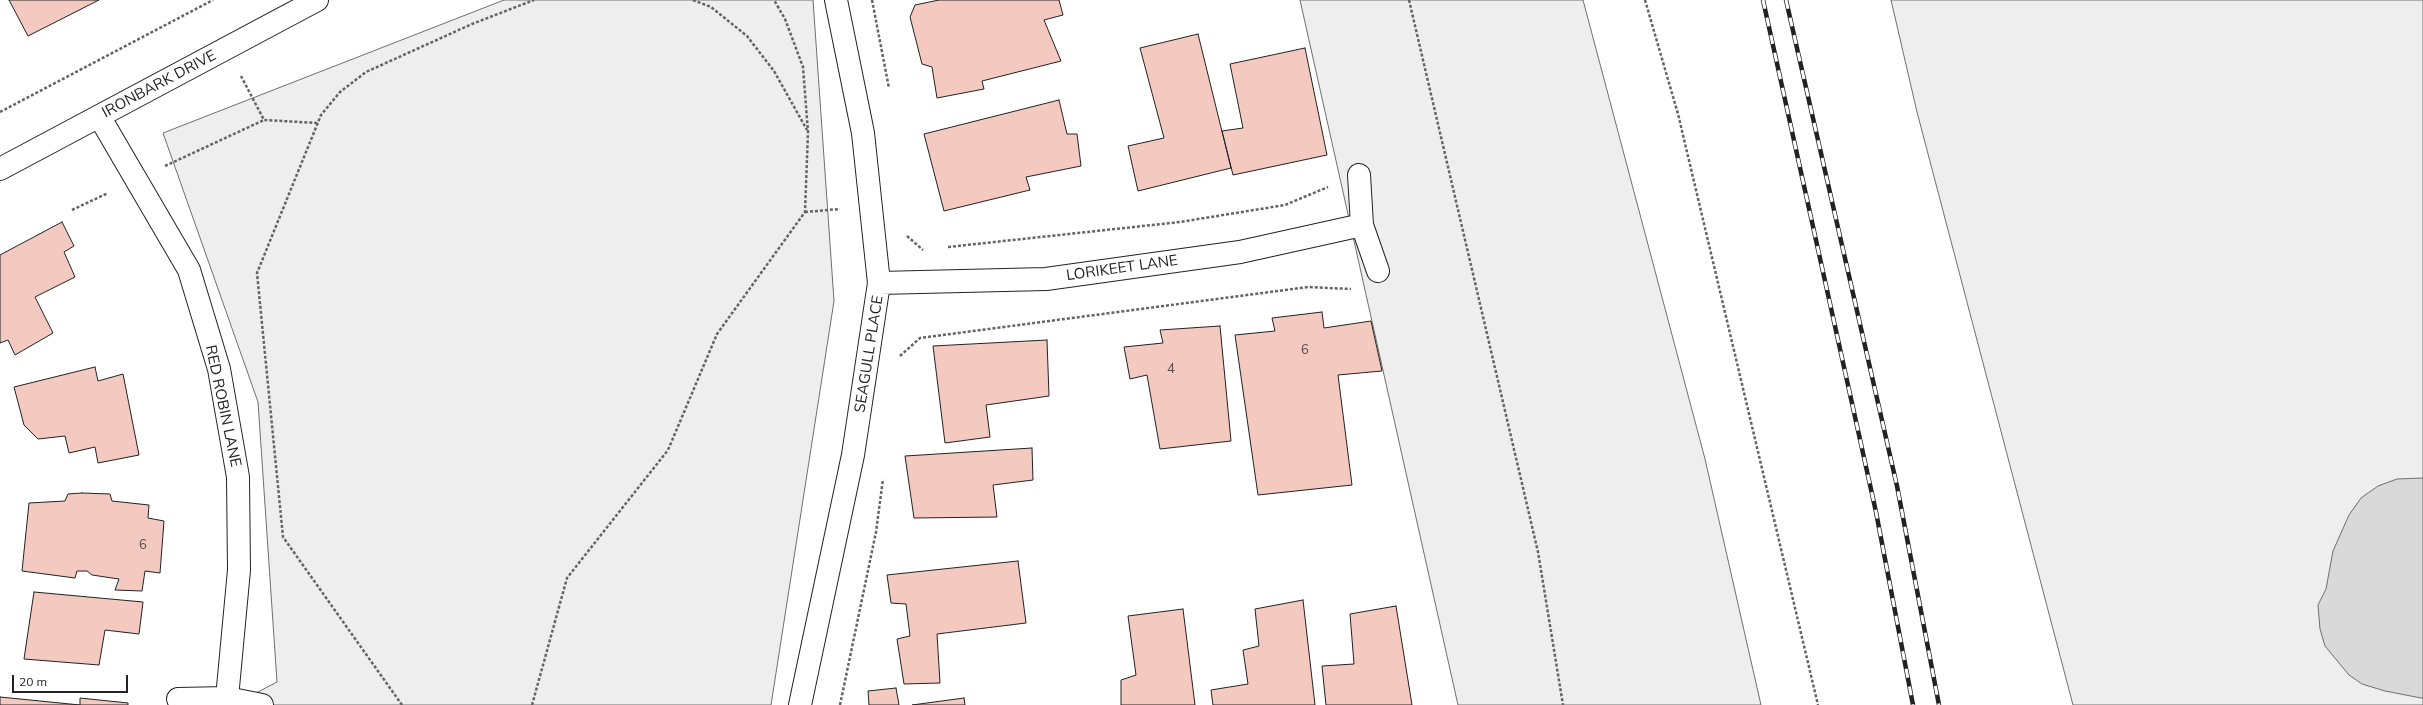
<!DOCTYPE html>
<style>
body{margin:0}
#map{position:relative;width:2423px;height:705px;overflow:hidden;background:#fff;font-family:Mulish,sans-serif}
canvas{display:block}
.scale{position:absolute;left:12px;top:675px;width:116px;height:18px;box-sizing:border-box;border:2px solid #222;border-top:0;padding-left:5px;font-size:12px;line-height:14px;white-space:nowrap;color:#222;-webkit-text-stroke:3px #fff;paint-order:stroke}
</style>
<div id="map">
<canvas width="2423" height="705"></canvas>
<div class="scale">20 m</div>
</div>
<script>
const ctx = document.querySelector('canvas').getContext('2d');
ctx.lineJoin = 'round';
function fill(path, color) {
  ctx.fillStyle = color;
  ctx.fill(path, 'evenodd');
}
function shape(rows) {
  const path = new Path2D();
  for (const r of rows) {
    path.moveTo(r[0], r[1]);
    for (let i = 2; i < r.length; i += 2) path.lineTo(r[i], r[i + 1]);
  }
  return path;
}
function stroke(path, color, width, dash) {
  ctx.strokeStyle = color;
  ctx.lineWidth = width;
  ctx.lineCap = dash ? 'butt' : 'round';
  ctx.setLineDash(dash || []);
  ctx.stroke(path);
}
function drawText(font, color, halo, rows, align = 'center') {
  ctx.font = font + ' Mulish,sans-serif';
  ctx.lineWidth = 3;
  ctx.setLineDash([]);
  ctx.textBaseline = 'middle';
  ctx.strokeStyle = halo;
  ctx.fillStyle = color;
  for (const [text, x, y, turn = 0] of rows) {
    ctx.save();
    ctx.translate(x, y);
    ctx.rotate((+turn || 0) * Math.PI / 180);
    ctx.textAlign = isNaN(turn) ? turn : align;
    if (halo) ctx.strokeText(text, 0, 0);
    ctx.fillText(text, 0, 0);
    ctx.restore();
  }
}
const green = shape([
 [504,0,813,0,834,301,771,705,233,705,277,682,258,402,163,133,504,0],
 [1300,0,1583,0,1705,459,1761,705,1458,705,1300,0],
 [1891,0,2423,0,2423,705,2073,705,1917,112,1891,0]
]);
fill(green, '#eee');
stroke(green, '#6f6f6f', 1);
const water = shape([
 [2423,478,2423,698,2421,698,2385,691,2362,684,2349,675,2325,646,2320,629,2318,605,2326,589,2333,551,2349,515,2361,498,2378,486,2397,479,2423,478]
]);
fill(water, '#d9d9d9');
stroke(water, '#6f6f6f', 1);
const building = shape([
 [9,0,99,0,28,36,9,0],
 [939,0,1059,0,1063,15,1044,20,1061,61,982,81,984,89,937,98,932,67,922,64,910,17,915,5,939,0],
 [1198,34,1231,168,1138,191,1128,146,1164,138,1140,48,1198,34],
 [1305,48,1327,155,1233,175,1222,131,1243,128,1230,64,1305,48],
 [1059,100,1067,134,1077,134,1081,166,1026,177,1030,190,944,211,924,134,1059,100],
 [62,222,74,246,64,252,75,277,35,297,53,333,15,355,8,340,0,343,0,255,62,222],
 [1322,312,1324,328,1371,321,1382,371,1338,375,1352,485,1258,495,1235,335,1275,331,1272,318,1322,312],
 [1220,326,1231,441,1160,449,1147,375,1130,379,1124,347,1163,343,1160,330,1220,326],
 [1047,340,1049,396,986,405,990,437,945,443,933,346,1047,340],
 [95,367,98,381,123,374,139,455,98,463,95,447,69,453,65,436,38,439,24,425,14,387,95,367],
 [1032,448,1033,480,993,485,997,517,914,518,905,456,1032,448],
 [82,493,110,494,112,501,149,505,148,518,164,521,160,573,145,571,142,591,115,590,119,579,92,575,87,571,77,571,75,578,22,571,29,503,65,501,68,494,82,493],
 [1018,561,1026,623,937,634,940,683,904,684,897,639,910,636,906,604,891,603,887,575,1018,561],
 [34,592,143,602,139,634,105,630,99,665,24,659,34,592],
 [1303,600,1315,705,1213,705,1211,690,1248,684,1243,650,1259,646,1255,609,1303,600],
 [1396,606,1412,705,1326,705,1322,666,1354,664,1350,614,1396,606],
 [1183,609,1195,705,1121,705,1121,680,1136,675,1128,616,1183,609],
 [896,688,899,705,869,705,868,691,896,688],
 [0,697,80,705,80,698,128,703,128,705,0,705,0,697],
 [964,698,965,705,912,705,964,698]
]);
fill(building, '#f3c9c0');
stroke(building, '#222', 1);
const minor = shape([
 [99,116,189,270,219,369,238,477,239,570,227,698],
 [0,169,317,0],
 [1359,175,1362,225,1378,271],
 [879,283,1046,279,1240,252,1362,225],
 [178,699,227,698,262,705],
 [800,705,853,455,879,283,863,133,836,0]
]);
stroke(minor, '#222', 24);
stroke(shape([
 [693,0,711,7,747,36,774,71,807,130],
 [872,0,889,88],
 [1409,0,1538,552,1563,705],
 [1645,0,1678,114,1818,705],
 [241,76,264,120,318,123],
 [0,112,213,0],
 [165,166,264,120],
 [72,210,108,193],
 [805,212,840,209],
 [907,236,923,250],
 [948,247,1180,222,1285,205,1328,187],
 [900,356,920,338,1308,287,1351,289],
 [402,705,283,537,257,273,321,115,340,92,366,72,472,24,534,0],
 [532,705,567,578,668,450,717,334,805,212,808,132,803,67,785,19,774,0],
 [840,705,876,532,883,479]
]), '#646464', 2.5, [3, 2]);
stroke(minor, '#fff', 22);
const rail = shape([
 [1763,0,1876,512,1913,705],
 [1786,0,1897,486,1939,705]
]);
stroke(rail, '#222', 4.5);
stroke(rail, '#fff', 3, [9]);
drawText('13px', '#564c4a', null, [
 ["6",1305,350],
 ["4",1171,369],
 ["6",143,545]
]);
drawText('15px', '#222', '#fff', [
 ["IRONBARK DRIVE",159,84,-28],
 ["LORIKEET LANE",1122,268,-8],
 ["SEAGULL PLACE",869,354,-81],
 ["RED ROBIN LANE",223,406,78]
]);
</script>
